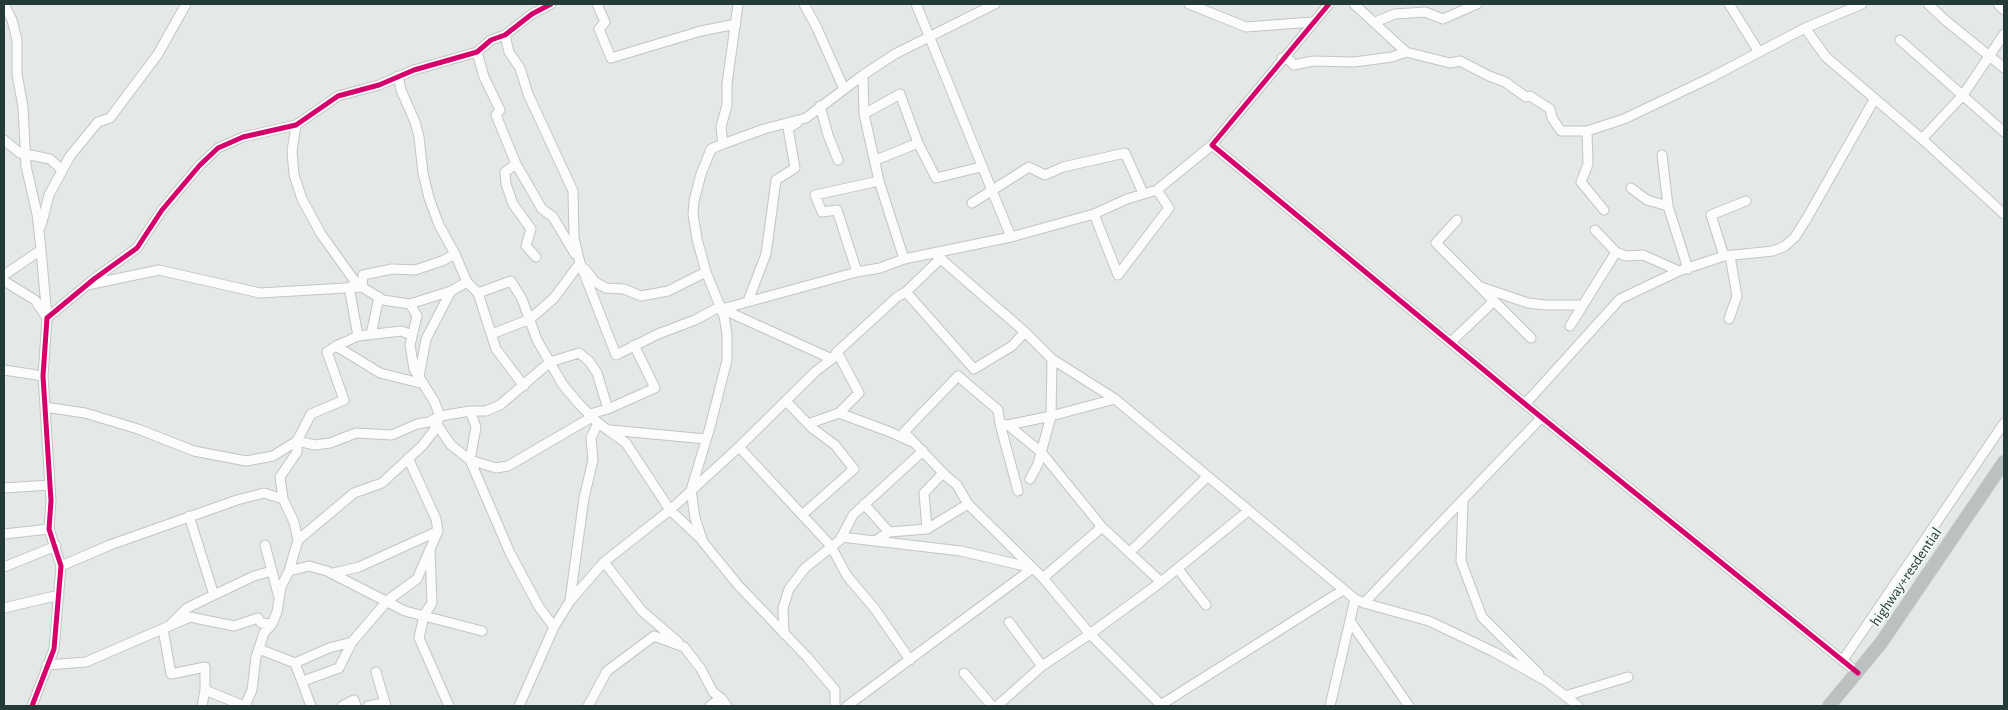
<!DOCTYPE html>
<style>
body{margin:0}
#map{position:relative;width:2008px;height:710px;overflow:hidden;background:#e4e9e7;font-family:"Alegreya Sans",sans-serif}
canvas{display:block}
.frame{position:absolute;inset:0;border:5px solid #243a36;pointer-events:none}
</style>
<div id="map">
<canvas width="2008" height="710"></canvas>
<div class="frame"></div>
</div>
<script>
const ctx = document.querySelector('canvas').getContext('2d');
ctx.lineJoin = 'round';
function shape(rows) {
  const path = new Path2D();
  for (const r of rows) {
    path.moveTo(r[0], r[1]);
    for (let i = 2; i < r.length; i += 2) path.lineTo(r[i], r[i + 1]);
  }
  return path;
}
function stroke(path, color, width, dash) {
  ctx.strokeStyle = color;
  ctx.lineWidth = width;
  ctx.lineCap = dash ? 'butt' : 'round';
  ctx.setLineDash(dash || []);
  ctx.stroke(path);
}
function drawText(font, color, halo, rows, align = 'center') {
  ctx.font = font + ' "Alegreya Sans",sans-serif';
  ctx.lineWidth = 4;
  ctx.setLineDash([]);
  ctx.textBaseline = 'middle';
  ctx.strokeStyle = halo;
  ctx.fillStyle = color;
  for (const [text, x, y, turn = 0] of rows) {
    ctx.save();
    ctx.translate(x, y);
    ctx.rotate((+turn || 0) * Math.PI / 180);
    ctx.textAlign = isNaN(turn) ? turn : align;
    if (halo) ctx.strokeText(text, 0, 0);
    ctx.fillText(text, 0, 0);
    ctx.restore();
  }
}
const minor = shape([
 [4,4,12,20,17,40,17,74,23,107,26,166,37,214,41,250,4,275],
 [597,4,605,22,599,29,611,58,701,31,736,24],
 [738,4,727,84,727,105,721,127,723,144,711,149,701,174,694,201,693,214,697,239,706,272,724,316,727,334,727,360,710,427,691,490,695,518,703,542,738,585,807,657,835,690,835,706],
 [804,4,817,28,844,89],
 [916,4,1011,237],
 [1189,4,1246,27,1312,22],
 [1329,4,1212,145,1525,404,1858,673],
 [1354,4,1406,52,1450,63,1460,61,1489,76,1505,82,1526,97,1530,96,1550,109,1552,118,1561,131,1587,131,1624,119,1710,78,1805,28,1862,4],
 [1729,4,1759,52],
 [1928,4,1945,20,2004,68],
 [1998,4,2004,10],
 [1375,22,1395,14,1425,12,1443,19,1477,4],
 [1805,28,1826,57,1922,139,2004,214],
 [505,35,509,52,520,68,528,94,573,191,574,238,580,263,616,355,658,334,695,320,721,306],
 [1900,40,2004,132],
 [477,52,484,77,500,110,496,115,516,164,542,209,553,217,575,254],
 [1282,58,1289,60,1294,65,1313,61,1354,62,1392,57,1406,52],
 [863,75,864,114,879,181,904,259],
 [398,76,401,90,415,122,419,137,423,173,429,198,439,225,455,254,467,282,478,293,511,281,522,299,537,340,563,385,579,404,598,423,626,443,670,510,702,540],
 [820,106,828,135,838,160],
 [864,114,900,94,918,143,936,178,981,167],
 [296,125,292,151,294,175,302,199,321,234,359,287],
 [1587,131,1588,164,1581,182,1604,210],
 [1922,139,1963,95,2004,34],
 [4,140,20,153,50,159,62,170],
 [723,144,764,129,806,118,863,75,895,54,995,4],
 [1662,155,1668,206,1688,269],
 [876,160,918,143],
 [516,164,505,172,506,184,513,204,531,229,526,246,536,257],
 [1631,188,1647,200,1668,206],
 [972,203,1029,167,1045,175,1063,167,1125,153,1143,193],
 [1094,214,1118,275,1169,208,1157,190],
 [1457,220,1436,243,1531,338],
 [41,226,49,195,70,156,98,122,110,118,158,54,186,4],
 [1616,252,1626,256,1643,255,1679,271],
 [934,253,1025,332,1052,359,1115,399,1355,599,1364,603,1429,621,1494,652,1546,681,1578,706],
 [1724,256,1711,215,1746,201],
 [585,269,595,282,606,288,624,289,641,296,668,291,706,272],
 [857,272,837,210,822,212,815,195,879,181],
 [4,281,35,300,47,318,41,250],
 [87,285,159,270,260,293,362,287,383,300,410,304,451,291,467,282],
 [349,287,358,336],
 [362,287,363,275,392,269,415,270,442,261,455,254],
 [1481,287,1528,303,1545,305,1583,305],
 [906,292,974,369,1012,346,1025,332],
 [478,293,496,349,524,386],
 [748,301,766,254,776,180,795,168,788,128,797,123],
 [722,309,857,272,880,268,904,259,1011,237,1094,214,1127,199,1157,190,1212,145],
 [722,309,832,359],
 [1729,319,1737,296,1730,256],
 [1570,326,1616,252,1595,230],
 [492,334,530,319,554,298,580,263],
 [371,335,379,297],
 [1451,342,1494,301],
 [336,346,380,373,424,384],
 [4,370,43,376],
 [419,377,426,339,451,291],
 [786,401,812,428,835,445,854,469,802,515],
 [1525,404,1620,299,1679,271,1724,256,1773,251,1785,246,1795,237,1807,218,1874,100],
 [45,407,85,413,138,429,194,451,246,461,273,456,297,441,315,445,330,443,356,433,392,435,417,424,429,422,440,416,434,401,414,369,410,345,417,316,410,304],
 [608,409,655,388,634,345],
 [470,411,476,427,470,460,510,553,539,607,554,627],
 [839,413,890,432,910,441],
 [436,423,451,445,470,460,496,468,508,466,592,417],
 [808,424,839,413,859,393,837,352],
 [1000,424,1018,491],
 [1008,425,1051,416,1115,399],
 [610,430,706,439],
 [739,447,831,546,847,576,875,609,910,660],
 [1030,479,1038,464,1051,416,1052,359],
 [4,488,50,485],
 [1463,501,1461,561,1482,617,1539,674],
 [864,504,889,532],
 [189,516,214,595,254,576,272,571],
 [927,529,924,493,943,473],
 [4,534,49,529],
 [841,537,961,551,1033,568],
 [298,540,354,493,382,483,422,446,433,432,440,416,470,411,486,411,500,405,550,362,579,353,589,361,597,373,608,409,590,414],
 [875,541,889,532,927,529,968,504],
 [265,545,278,594],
 [430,551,432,603,424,615,419,638,449,706],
 [1130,552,1207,477],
 [604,562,642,611,678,642],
 [61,566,110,545,237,500,264,493,283,499],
 [4,567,56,546],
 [1178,569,1206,605],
 [289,571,309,566,327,571,405,611,482,631],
 [334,573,359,567,438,531],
 [1043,578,1102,527],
 [570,600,584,498,593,460,591,438,598,423],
 [1364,603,1542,417],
 [4,608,59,595],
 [1350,621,1409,706],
 [1009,622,1042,666],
 [171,624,187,608,214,595],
 [163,629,171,674,205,667,205,690,202,706],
 [784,634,783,608,789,589,805,568,840,540,853,515,923,451],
 [259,649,295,663,329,648,352,642],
 [1843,660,2004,423],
 [295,663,311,706],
 [47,665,86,662,190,617,234,626,258,618,261,623,272,624],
 [376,672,386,706],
 [964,673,992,706],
 [303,681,339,668,352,642,388,600,417,579,438,531,436,519,408,458],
 [205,690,244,706],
 [1565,696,1628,677],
 [1161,705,1090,634,1043,578,968,504,957,485,946,476,904,432,958,376,998,410,1000,424,1008,425,1041,452,1102,527,1161,582],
 [32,706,54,649,61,566,49,529,51,501,43,376,47,318,94,279,137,248,162,210,200,165,218,148,243,137,296,125,338,96,379,85,414,70,477,52,491,40,505,35,532,14,551,4],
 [245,706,252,690,256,657,264,633,272,624,277,612,281,587,289,571,298,540,294,522,283,499,280,477,297,452,297,441,311,414,344,400,327,352,336,346,358,336,401,331,412,335],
 [342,706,354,700,356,706],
 [368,706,383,703],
 [519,706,554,627,570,601,604,562,670,510,739,447,816,371,832,359,837,352,897,297,906,292,941,258],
 [588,706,607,671,654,636,684,647,701,669,713,692,721,698,727,706],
 [710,706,721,698],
 [847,706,1033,568],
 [997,706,1042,666,1090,634,1161,582,1248,511],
 [1159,706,1343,590],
 [1330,706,1355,599]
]);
const highway = shape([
 [1829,706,1881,643,2004,462]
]);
stroke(minor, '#c1c6c4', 11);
stroke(highway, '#bdc4c3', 14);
stroke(minor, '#fbfcfb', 9);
stroke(highway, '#bbc1c1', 12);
stroke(shape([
 [1329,4,1212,145,1525,404,1858,673],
 [32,706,54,649,61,566,49,529,51,501,43,376,47,318,94,279,137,248,162,210,200,165,218,148,243,137,296,125,338,96,379,85,414,70,477,52,491,40,505,35,532,14,551,4]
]), '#d6006c', 5);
drawText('15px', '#243a36', '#f2f8f6', [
 ["highway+resdential",1906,577,-56]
]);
</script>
